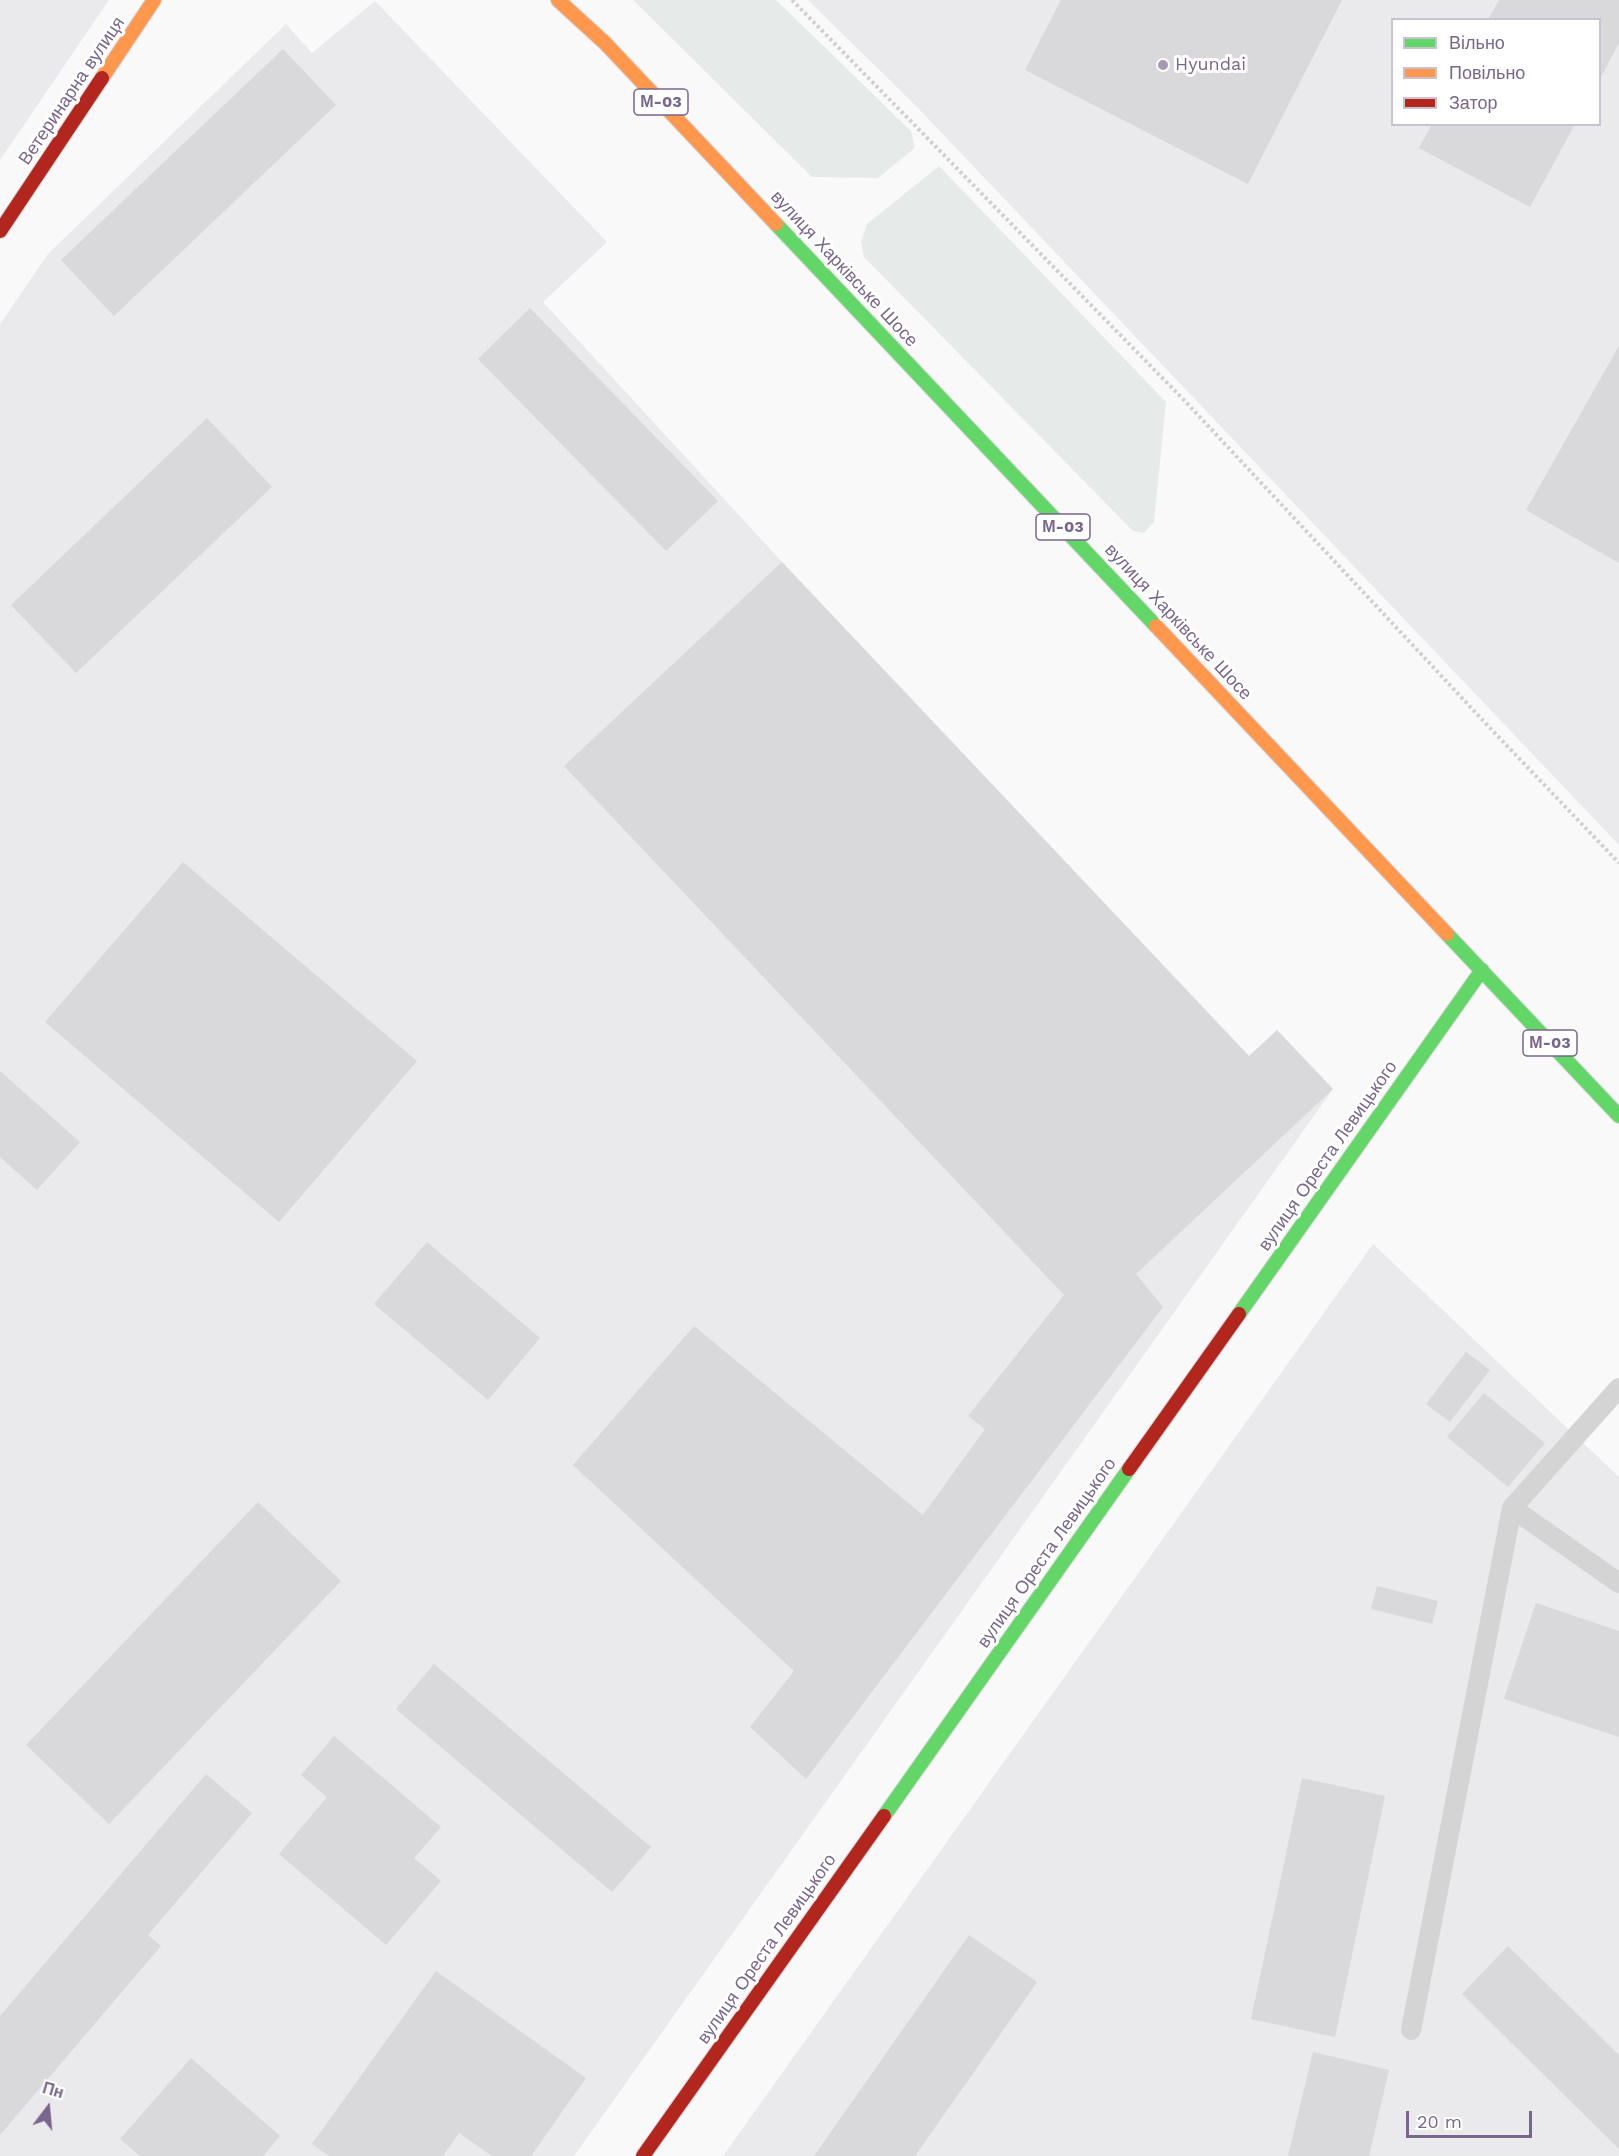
<!DOCTYPE html>
<meta charset="utf-8">
<style>
body{margin:0}
#map{position:relative;width:1619px;height:2156px;overflow:hidden;background:#f9f9f9;font-family:"Work Sans",sans-serif}
canvas{display:block}
.legend{position:absolute;left:1391px;top:18px;width:210px;height:108px;box-sizing:border-box;background:#fff;border:2px solid #c9c2d1;margin:0;padding:8px 10px;list-style:none;font-size:18px;color:#79668c}
.legend li{display:flex;align-items:center;gap:12px;height:30px}
.legend b{width:30px;border:2px solid #c9c2d1}
.north{position:absolute;left:18px;top:2078px;width:60px;height:60px;-webkit-text-stroke:4px #fff;paint-order:stroke;rotate:16deg;font-size:16px;font-weight:700;line-height:24px;text-align:center;color:#79668c}
.north::after{content:'';display:block;margin:auto;width:21px;height:27px;background:#79668c;clip-path:polygon(50% 0,100% 100%,50% 72%,0 100%)}
.scale{position:absolute;left:1406px;top:2111px;width:126px;height:27px;box-sizing:border-box;border:3px solid #79668c;border-top:0;padding-left:8px;font-size:18px;line-height:21px;white-space:nowrap;color:#79668c;-webkit-text-stroke:4px #fff;paint-order:stroke}
</style>
<div id="map">
<canvas width="1619" height="2156"></canvas>
<ul class="legend">
<li><b style="height:8px;background:#63d668"></b>Вільно</li>
<li><b style="height:8px;background:#ff974d"></b>Повільно</li>
<li><b style="height:8px;background:#b3261e"></b>Затор</li>
</ul>
<div class="north">Пн</div>
<div class="scale">20 m</div>
</div>
<script>
const ctx = document.querySelector('canvas').getContext('2d');
ctx.lineJoin = 'round';
function fill(path, color) {
  ctx.fillStyle = color;
  ctx.fill(path, 'evenodd');
}
function shape(rows) {
  const path = new Path2D();
  for (const r of rows) {
    path.moveTo(r[0], r[1]);
    for (let i = 2; i < r.length; i += 2) path.lineTo(r[i], r[i + 1]);
  }
  return path;
}
function stroke(path, color, width, dash) {
  ctx.strokeStyle = color;
  ctx.lineWidth = width;
  ctx.lineCap = dash ? 'butt' : 'round';
  ctx.setLineDash(dash || []);
  ctx.stroke(path);
}
function drawText(font, color, halo, rows, align = 'center') {
  ctx.font = font + ' "Work Sans",sans-serif';
  ctx.lineWidth = 6;
  ctx.setLineDash([]);
  ctx.textBaseline = 'middle';
  ctx.strokeStyle = halo;
  ctx.fillStyle = color;
  for (const [text, x, y, turn = 0] of rows) {
    ctx.save();
    ctx.translate(x, y);
    ctx.rotate((+turn || 0) * Math.PI / 180);
    ctx.textAlign = isNaN(turn) ? turn : align;
    if (halo) ctx.strokeText(text, 0, 0);
    ctx.fillText(text, 0, 0);
    ctx.restore();
  }
}
fill(shape([
 [0,0,109,0,0,160],
 [808,0,1619,0,1619,845,916,106],
 [1392,20,1600,20,1600,124,1392,124],
 [375,1,607,242,543,302,782,562,1249,1056,1277,1030,1333,1089,574,2156,0,2156,0,324,48,254,286,24,312,53],
 [1373,1244,1619,1477,1619,2156,723,2156]
]), '#eae9eb');
fill(shape([
 [633,0,776,0,911,131,915,148,878,178,812,177],
 [939,166,1166,402,1154,522,1144,533,1133,531,864,257,861,242,867,224]
]), '#e6ebea');
fill(shape([
 [1061,0,1342,0,1248,184,1025,70],
 [1499,0,1619,0,1619,43,1600,79,1600,20,1488,20],
 [283,49,336,105,114,316,61,260],
 [1432,124,1575,124,1530,207,1419,148],
 [530,308,718,501,666,551,478,359],
 [1619,346,1619,563,1526,510],
 [207,418,272,487,76,673,11,605],
 [782,562,1249,1056,1277,1030,1333,1089,1136,1274,1163,1307,806,1779,750,1727,794,1671,573,1465,694,1326,923,1515,985,1429,968,1416,1064,1295,564,766],
 [183,862,417,1061,279,1222,45,1022],
 [0,1071,80,1142,37,1190,0,1157],
 [427,1242,540,1338,488,1400,374,1304],
 [1466,1352,1490,1370,1450,1422,1426,1404],
 [1484,1393,1545,1443,1508,1487,1447,1437],
 [258,1502,341,1581,109,1824,26,1745],
 [1377,1586,1438,1601,1432,1624,1371,1609],
 [1536,1603,1619,1631,1619,1737,1504,1699],
 [434,1664,651,1847,612,1892,396,1709],
 [334,1736,441,1827,414,1858,441,1881,386,1945,279,1854,327,1797,301,1775],
 [206,1774,252,1813,148,1935,161,1946,0,2135,0,2016],
 [1302,1778,1385,1796,1335,2037,1251,2019],
 [969,1935,1037,1982,915,2156,814,2156],
 [1508,1946,1619,2055,1619,2149,1462,1994],
 [436,1971,586,2078,531,2156,492,2156,459,2133,443,2156,329,2156,312,2144],
 [1313,2052,1389,2070,1369,2156,1288,2156],
 [191,2058,280,2136,263,2156,140,2156,120,2139]
]), '#d9d8db');
const fast = shape([
 [776,224,1156,626],
 [1447,934,1619,1116],
 [1239,1314,1482,970],
 [884,1816,1129,1469]
]);
const slow = shape([
 [558,0,605,43,776,224],
 [102,78,154,0],
 [1156,626,1447,934]
]);
const jam = shape([
 [0,231,102,78],
 [1129,1469,1239,1314],
 [643,2156,884,1816]
]);
stroke(fast, '#d6d4d8', 16);
stroke(slow, '#d6d4d8', 16);
stroke(jam, '#d6d4d8', 16);
stroke(shape([
 [792,0,1183,399,1490,728,1619,863]
]), '#d0cfd2', 4, [3, 3]);
stroke(shape([
 [1512,1508,1619,1388],
 [1411,2030,1512,1508,1619,1583]
]), '#d4d4d5', 20);
stroke(fast, '#63d668', 14);
stroke(slow, '#ff974d', 14);
stroke(jam, '#b3261e', 14);
for (const [x, y, r, color] of [
 [1163,65,6,"#a699b2"]
]) {
  const dot = new Path2D();
  dot.arc(x, y, r, 0, 2 * Math.PI);
  ctx.fillStyle = color;
  ctx.fill(dot);
  stroke(dot, '#fff', 2);
}
for (const [x, y, w] of [
 [661,102,54],
 [1063,527,54],
 [1550,1043,54]
]) {
  const box = new Path2D();
  box.roundRect(x - w / 2, y - 13, w, 26, 4.5);
  ctx.fillStyle = '#fff';
  ctx.fill(box);
  stroke(box, '#79668c', 1.5);
}
drawText('bold 16px', '#79668c', null, [
 ["М-03",661,102],
 ["М-03",1063,527],
 ["М-03",1550,1043]
]);
drawText('18px', '#79668c', '#fff', [
 ["Hyundai",1175,65]
], 'left');
drawText('18px', '#79668c', '#fff', [
 ["Ветеринарна вулиця",72,91,-56],
 ["вулиця Харківське Шосе",844,269,47],
 ["вулиця Харківське Шосе",1178,622,47],
 ["вулиця Ореста Левицького",1328,1156,-55],
 ["вулиця Ореста Левицького",1047,1553,-55],
 ["вулиця Ореста Левицького",767,1949,-55]
]);
</script>
